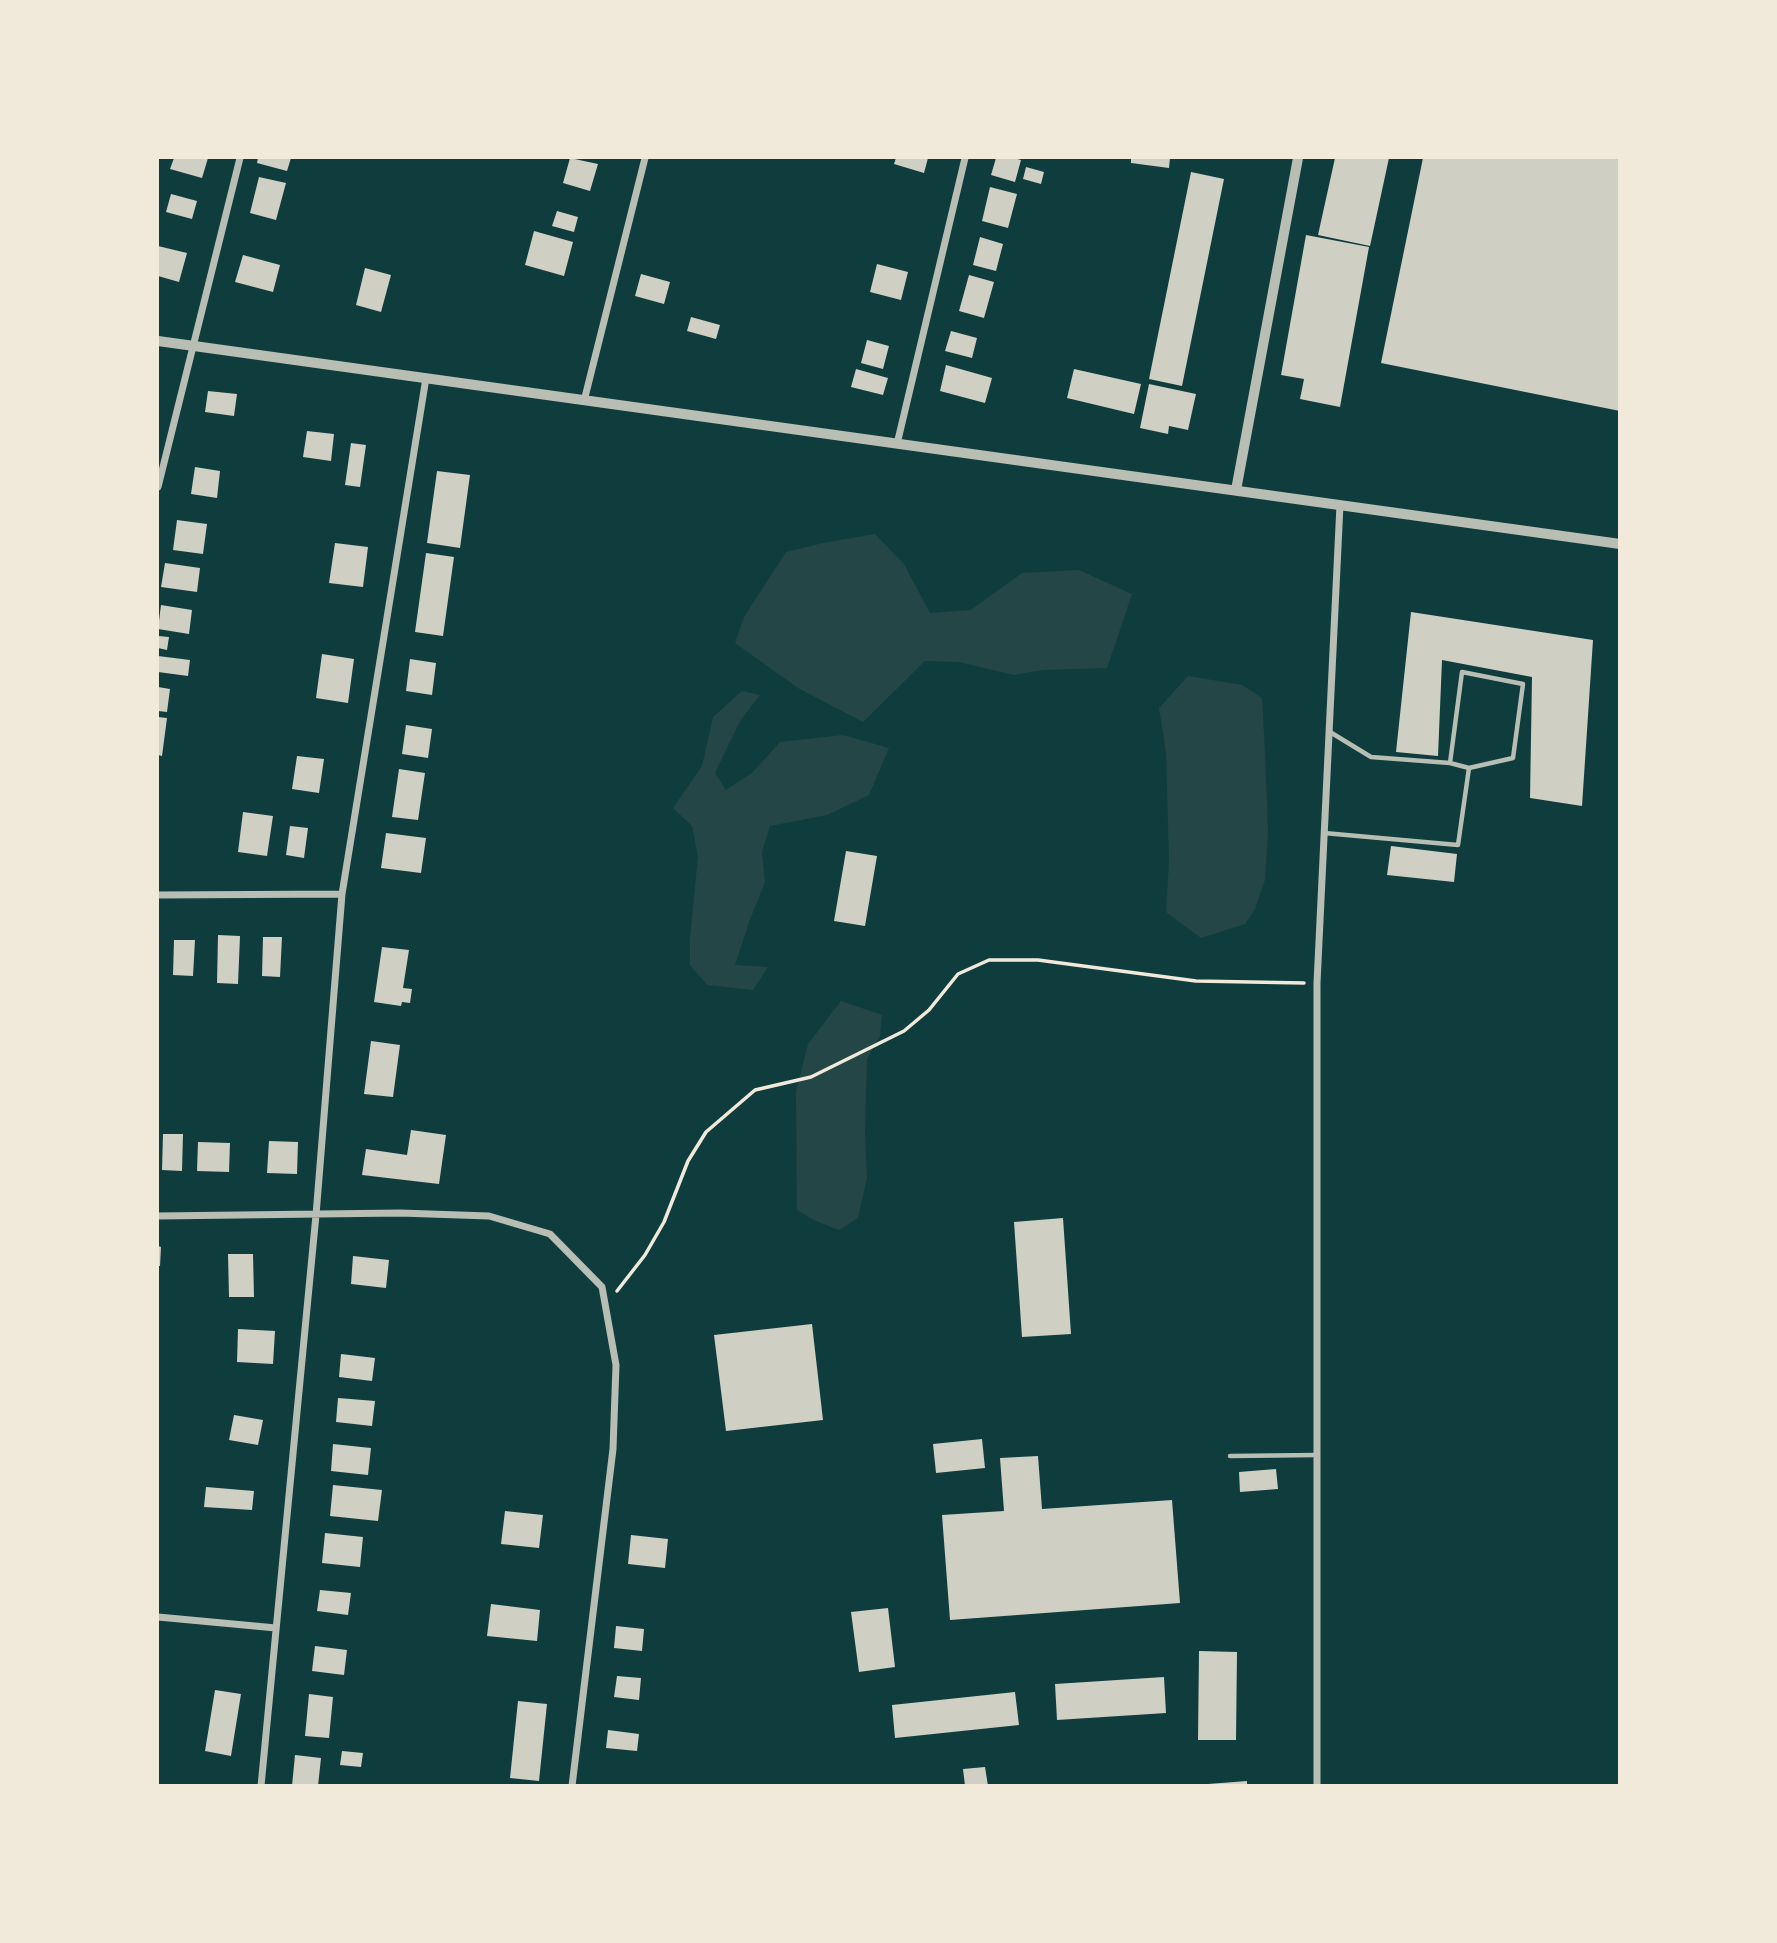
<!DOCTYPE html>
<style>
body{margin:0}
#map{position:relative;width:1777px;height:1943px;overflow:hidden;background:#0f3d3e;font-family:Commissioner,sans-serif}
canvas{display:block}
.frame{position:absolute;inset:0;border:159px solid #f1e9da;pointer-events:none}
</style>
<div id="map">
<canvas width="1777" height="1943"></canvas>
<div class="frame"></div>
</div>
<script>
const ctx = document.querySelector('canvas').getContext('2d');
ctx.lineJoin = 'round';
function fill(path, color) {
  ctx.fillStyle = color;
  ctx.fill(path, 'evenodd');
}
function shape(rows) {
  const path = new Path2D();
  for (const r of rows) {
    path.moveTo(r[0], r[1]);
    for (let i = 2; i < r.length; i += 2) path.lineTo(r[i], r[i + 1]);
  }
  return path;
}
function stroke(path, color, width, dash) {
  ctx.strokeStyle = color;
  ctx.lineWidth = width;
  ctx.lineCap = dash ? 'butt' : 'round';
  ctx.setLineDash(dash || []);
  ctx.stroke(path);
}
fill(shape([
 [875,534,904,564,930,613,971,610,1022,573,1079,570,1132,594,1107,668,1043,670,1014,675,959,662,925,661,863,722,798,688,735,643,744,617,786,552,823,543],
 [1188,676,1242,685,1262,698,1265,752,1268,832,1265,880,1255,909,1245,924,1201,938,1166,912,1169,861,1166,752,1159,708],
 [742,691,760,695,740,721,715,773,726,790,753,772,780,742,843,735,889,748,869,795,827,815,770,826,762,852,765,882,749,922,735,965,768,967,753,990,707,985,690,965,690,938,698,856,692,826,673,808,702,766,713,717],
 [841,1001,882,1015,880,1036,867,1059,865,1131,867,1178,858,1218,839,1230,816,1221,797,1210,796,1092,808,1044]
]), '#244646');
fill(shape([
 [174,158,208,158,202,178,170,169],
 [258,158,291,158,287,171,257,163],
 [570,158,598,164,590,191,563,183],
 [896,158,928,158,924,173,894,164],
 [996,158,1014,158,1021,160,1015,182,991,175],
 [1131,158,1170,158,1169,168,1131,163],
 [1335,158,1389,158,1370,246,1318,235],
 [1423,158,1620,158,1620,411,1381,363],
 [1026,167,1044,172,1041,184,1023,179],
 [1191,172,1224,179,1182,386,1149,379],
 [259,177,286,183,276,220,250,213],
 [990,187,1017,194,1008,228,982,221],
 [171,194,197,201,192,219,166,212],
 [557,211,578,217,574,232,552,226],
 [534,231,573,242,564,276,525,265],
 [1306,235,1369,247,1340,407,1300,399,1304,379,1281,375],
 [980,237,1003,244,996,271,973,265],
 [158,246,187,253,179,282,158,276],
 [243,255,280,265,273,292,235,282],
 [877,264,908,272,901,300,870,292],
 [365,268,391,275,381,312,356,305],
 [641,274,670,282,664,304,635,296],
 [969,275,994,282,984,318,959,311],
 [691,317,720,325,716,339,687,331],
 [951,331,977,338,972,358,945,351],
 [867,340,889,346,883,369,861,363],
 [946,365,992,378,985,403,940,391],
 [856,369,888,378,883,395,851,387],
 [1074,369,1141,384,1134,414,1067,398],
 [1149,384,1196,394,1188,430,1169,426,1168,434,1140,428],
 [208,391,237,394,234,416,205,412],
 [307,431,334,434,331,461,303,457],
 [351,443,366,445,360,487,345,485],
 [195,467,220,471,217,498,191,494],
 [437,471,470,475,460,548,427,543],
 [177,520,207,524,203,554,173,550],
 [335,543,368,547,363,587,329,583],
 [426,553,454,557,443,636,415,632],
 [165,563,200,568,197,592,161,587],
 [161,605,192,610,189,634,158,629],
 [1411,612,1593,640,1582,806,1530,798,1532,677,1442,660,1438,756,1396,752],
 [158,636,169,637,167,650,158,648],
 [322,654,354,659,348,703,316,698],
 [158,656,190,660,188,676,158,672],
 [410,659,436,663,432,695,406,691],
 [158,687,170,689,167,712,158,711],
 [158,717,167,718,162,756,158,755],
 [406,725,432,729,428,758,402,754],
 [297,756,324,759,319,793,292,789],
 [399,769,425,773,418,820,392,817],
 [243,812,273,816,267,856,238,852],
 [290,826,308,828,304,858,286,855],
 [386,833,426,838,421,873,381,868],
 [1391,846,1457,854,1454,882,1387,875],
 [846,851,877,856,865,926,834,921],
 [218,935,240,936,238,984,217,983],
 [263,937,282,937,280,977,262,976],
 [174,940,195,940,193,976,173,975],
 [382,947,409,950,403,988,412,989,410,1003,402,1002,401,1006,374,1002],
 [371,1041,400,1045,393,1097,364,1094],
 [411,1130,446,1135,439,1184,362,1175,366,1149,407,1155],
 [163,1134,183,1134,182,1171,162,1170],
 [269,1141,298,1142,297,1174,267,1173],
 [198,1142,230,1143,229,1172,197,1171],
 [1063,1218,1071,1334,1022,1337,1014,1222],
 [158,1246,161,1247,160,1266,158,1266],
 [228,1254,253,1254,254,1297,229,1297],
 [353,1256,389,1260,386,1288,351,1284],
 [812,1324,823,1420,726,1431,714,1335],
 [238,1329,275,1331,273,1364,237,1362],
 [341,1354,375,1358,372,1381,339,1377],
 [338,1398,375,1401,372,1426,336,1422],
 [234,1415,263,1420,258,1445,229,1440],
 [982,1439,985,1468,936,1473,933,1444],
 [333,1444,371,1448,368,1475,331,1471],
 [1038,1456,1042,1509,1172,1500,1180,1603,950,1620,942,1515,1004,1511,1000,1458],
 [1276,1469,1278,1489,1240,1492,1239,1472],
 [333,1485,382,1490,378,1521,330,1516],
 [206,1487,254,1491,252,1510,204,1507],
 [505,1511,543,1515,539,1548,501,1544],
 [325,1533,363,1537,360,1567,322,1563],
 [631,1535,668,1539,665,1568,628,1564],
 [320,1590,351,1593,348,1615,317,1611],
 [491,1604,540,1610,537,1641,487,1636],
 [888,1608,895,1667,859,1672,851,1612],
 [616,1626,644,1629,642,1651,614,1648],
 [315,1646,347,1650,344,1675,312,1671],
 [1199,1651,1237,1652,1236,1740,1198,1740],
 [617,1676,641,1678,639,1700,614,1697],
 [1164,1677,1166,1713,1057,1720,1055,1684],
 [215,1690,241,1694,231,1756,205,1751],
 [1015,1692,1019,1725,895,1738,892,1705],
 [309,1694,333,1697,329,1738,305,1736],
 [518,1701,547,1704,539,1781,510,1778],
 [608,1730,639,1734,637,1751,606,1748],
 [342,1751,363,1753,361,1767,340,1765],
 [295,1755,321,1758,318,1786,292,1786],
 [985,1767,988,1786,965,1786,963,1769],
 [1247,1781,1247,1786,1209,1786,1208,1784]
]), '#cfcfc3');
stroke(shape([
 [617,1291,645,1255,664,1222,688,1161,706,1132,755,1090,811,1077,904,1031,929,1010,958,974,989,960,1038,960,1196,981,1304,983]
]), '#f1e9da', 3.5);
stroke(shape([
 [1330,732,1371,757,1450,763,1462,672,1523,684,1513,758,1469,768,1450,763],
 [1324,833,1458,845,1469,768],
 [1230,1456,1317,1455]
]), '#b8beb3', 4.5);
stroke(shape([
 [584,401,645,158],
 [897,444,965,158],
 [158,487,240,158],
 [158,895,342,894],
 [158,1216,400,1213,489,1216,550,1234,602,1287,616,1365,613,1449,572,1786],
 [158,1617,276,1628],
 [261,1786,316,1215,342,894,426,378],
 [1317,1786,1317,983,1340,505]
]), '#b8beb3', 7);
stroke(shape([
 [158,341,1620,544],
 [1236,490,1298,158]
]), '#b8beb3', 10);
</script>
